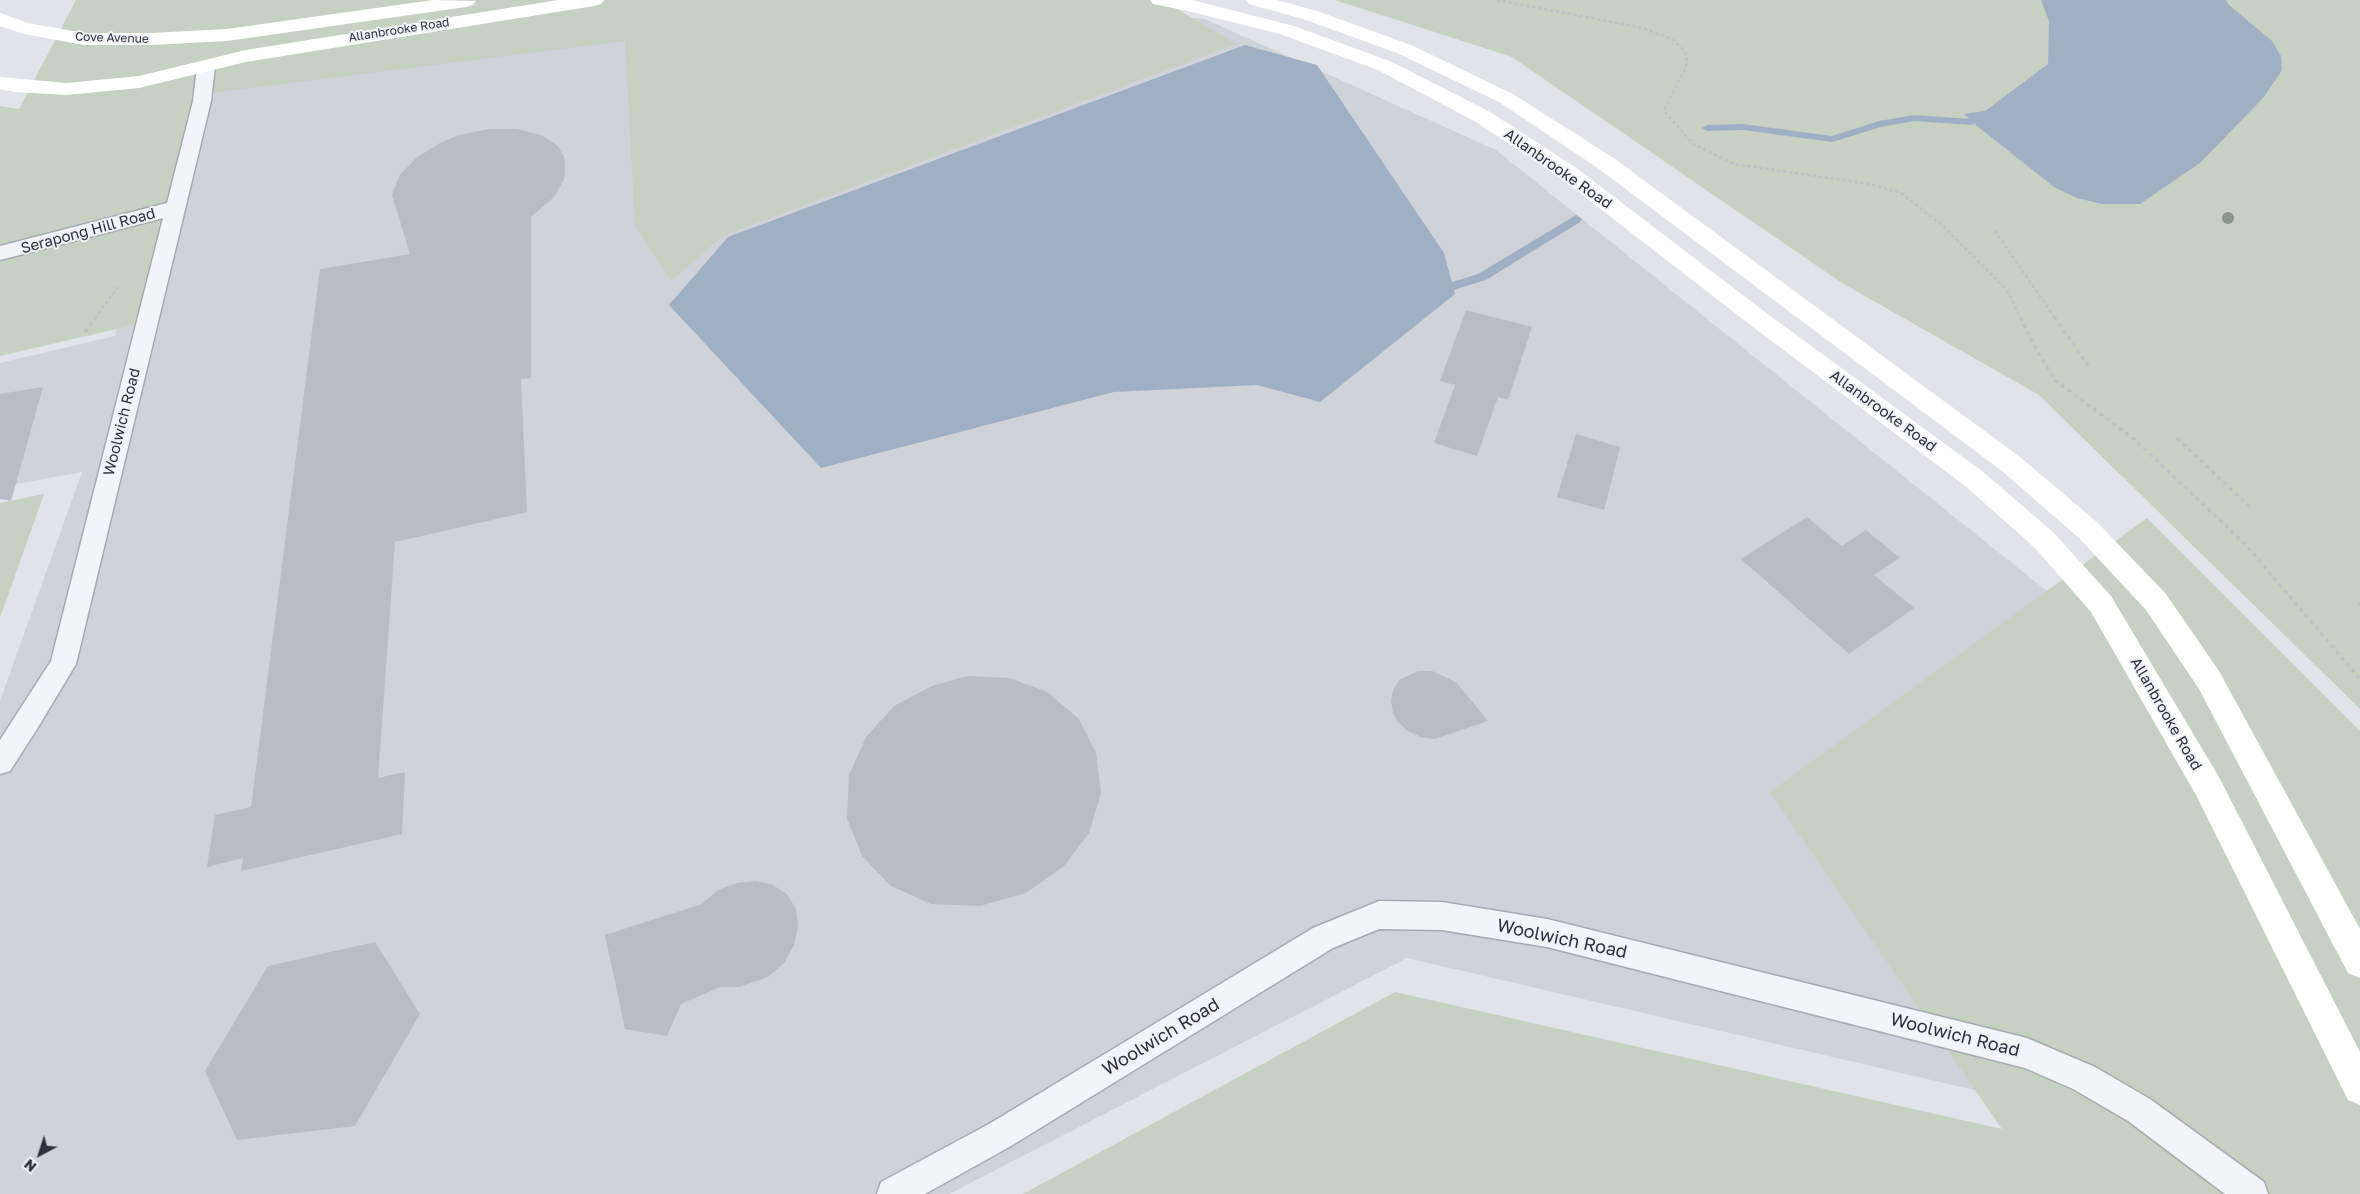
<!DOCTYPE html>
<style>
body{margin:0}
#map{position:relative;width:2360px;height:1194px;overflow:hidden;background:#e1e3e8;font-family:"Golos Text",sans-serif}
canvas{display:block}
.north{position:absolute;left:15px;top:1129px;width:50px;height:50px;-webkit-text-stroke:4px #f0f2f5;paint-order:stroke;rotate:220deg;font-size:14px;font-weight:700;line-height:20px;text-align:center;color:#2b313d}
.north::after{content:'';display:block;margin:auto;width:18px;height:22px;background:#2b313d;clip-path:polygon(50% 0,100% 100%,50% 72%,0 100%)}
</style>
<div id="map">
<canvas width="2360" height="1194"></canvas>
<div class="north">N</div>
</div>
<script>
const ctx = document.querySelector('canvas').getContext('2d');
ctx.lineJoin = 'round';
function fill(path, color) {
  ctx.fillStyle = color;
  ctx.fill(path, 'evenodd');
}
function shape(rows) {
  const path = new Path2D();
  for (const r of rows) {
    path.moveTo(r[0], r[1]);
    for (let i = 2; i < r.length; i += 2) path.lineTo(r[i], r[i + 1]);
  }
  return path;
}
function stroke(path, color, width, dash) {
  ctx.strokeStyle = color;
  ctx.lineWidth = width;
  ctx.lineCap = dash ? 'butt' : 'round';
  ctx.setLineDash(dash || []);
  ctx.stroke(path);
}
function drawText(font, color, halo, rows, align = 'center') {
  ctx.font = font + ' "Golos Text",sans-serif';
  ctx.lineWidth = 4;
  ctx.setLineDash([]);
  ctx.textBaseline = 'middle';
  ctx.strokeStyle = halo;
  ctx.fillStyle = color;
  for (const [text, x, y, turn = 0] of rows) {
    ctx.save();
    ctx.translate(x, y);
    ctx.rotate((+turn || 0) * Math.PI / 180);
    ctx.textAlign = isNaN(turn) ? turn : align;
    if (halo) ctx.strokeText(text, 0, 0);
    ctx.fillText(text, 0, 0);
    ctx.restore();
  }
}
fill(shape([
 [1000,0,1205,19,1496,150,2113,644,2013,1099,1407,958,949,1194,0,1194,0,701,82,472,0,487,0,363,115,336,178,96,568,13]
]), '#cfd2d9');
fill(shape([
 [76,0,1162,0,1236,44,724,235,671,281,635,225,625,41,203,94,138,324,0,356,0,106,19,109],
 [1335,0,2360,0,2360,709,2039,395,1842,283,1512,57],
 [44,494,0,618,0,503],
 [2147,518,2360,731,2360,1194,1023,1194,1395,992,2002,1129,1770,792]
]), '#c6d1c3');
fill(shape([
 [2041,0,2226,0,2229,5,2272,41,2281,56,2282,70,2264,97,2200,163,2140,204,2102,204,2077,198,2054,187,1977,126,1964,114,1985,111,2048,64,2049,21],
 [1245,45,1317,65,1444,253,1455,294,1320,402,1257,385,1114,392,821,468,669,305,728,237]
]), '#a0b0c4');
fill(shape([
 [1914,115,1972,119,1977,122,1972,125,1914,121,1881,127,1832,142,1743,130,1707,131,1702,128,1707,125,1743,124,1832,136,1879,121,1914,115],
 [1576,215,1582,219,1580,222,1486,280,1453,290,1447,286,1449,283,1478,274,1576,215]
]), '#a0b0c4');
fill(shape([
 [489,129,517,129,541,135,558,146,565,159,565,177,555,196,531,217,531,378,521,379,527,512,395,542,378,778,405,772,402,834,241,871,243,858,207,867,215,815,251,807,320,269,410,254,392,195,399,176,416,158,440,143,459,135],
 [1466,310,1532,327,1508,400,1498,397,1477,456,1434,443,1455,385,1440,381],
 [43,387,11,501,0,499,0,394],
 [1576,434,1620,447,1604,510,1557,497],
 [1807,517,1842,546,1866,530,1900,558,1874,575,1914,608,1849,654,1741,559],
 [1418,671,1432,671,1456,682,1488,721,1435,739,1421,737,1408,731,1398,722,1393,713,1391,701,1393,690,1399,680],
 [968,676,1010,678,1047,692,1079,719,1096,753,1101,793,1089,833,1064,866,1026,893,980,906,931,904,891,886,862,856,847,818,849,775,866,737,894,706,932,686],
 [756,881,773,885,787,894,796,909,798,926,794,945,784,963,768,977,739,987,720,987,681,1004,667,1036,625,1029,605,935,702,904,718,890,737,883],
 [375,942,420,1014,355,1126,237,1140,205,1071,268,966]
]), '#b8bcc4');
const lane = shape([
 [206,62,212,63,215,67,211,101,76,664,37,729,10,771,0,774,0,740,51,661,163,218,0,260,0,246,167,203,193,101,197,67,200,63,206,62],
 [1379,901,1442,902,1547,919,2027,1038,2095,1067,2150,1099,2264,1182,2268,1194,2225,1194,2128,1121,2073,1089,2025,1068,1547,947,1442,930,1379,929,1333,948,1011,1146,925,1194,877,1194,881,1182,989,1124,1313,928,1379,901]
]);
stroke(lane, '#a7aab1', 3);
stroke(shape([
 [1497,0,1643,28,1672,39,1682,48,1687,57,1686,67,1664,111,1693,144,1734,164,1870,184,1901,193,1942,225,2007,290,2021,318],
 [1995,231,2055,318],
 [95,318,118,287]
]), '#bfc1c7', 2.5, [3, 3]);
stroke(shape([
 [2020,317,2037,351,2056,381,2134,439,2246,545,2360,679],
 [2054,317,2089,367],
 [85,332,96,317],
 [2177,438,2251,508],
 [2358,604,2360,605]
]), '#bfc1c7', 3, [4, 4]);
fill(lane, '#f3f4f7');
fill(shape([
 [433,0,476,1,473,5,466,7,227,41,150,45,84,45,24,34,0,26,0,13,28,23,84,33,150,33,227,29,433,0],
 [558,0,604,0,601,4,594,6,246,62,139,88,67,95,15,92,0,89,0,77,67,83,139,76,246,50,558,0],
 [1150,0,1192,0,1294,26,1392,62,1490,112,1575,167,1769,315,1982,471,2053,532,2111,596,2219,777,2360,1052,2360,1105,2348,1100,2197,797,2091,612,2035,548,1964,485,1753,327,1559,177,1476,122,1378,70,1280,34,1188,11,1153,4,1150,0],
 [1246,0,1277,0,1317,11,1411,45,1513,94,1615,159,2020,457,2098,523,2166,594,2219,671,2360,929,2360,978,2348,973,2199,689,2146,610,2080,539,2002,471,1599,169,1499,102,1397,53,1303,19,1249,4,1246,0]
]), '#fff');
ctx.fillStyle = '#889788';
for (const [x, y] of [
 [2228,218]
]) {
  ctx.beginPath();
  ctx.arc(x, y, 6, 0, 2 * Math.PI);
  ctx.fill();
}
drawText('12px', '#2b313d', '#f0f2f5', [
 ["Allanbrooke Road",399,30,-9],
 ["Cove Avenue",112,38,2]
]);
drawText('15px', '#2b313d', '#f0f2f5', [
 ["Allanbrooke Road",1558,169,35],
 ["Serapong Hill Road",88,231,-15],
 ["Allanbrooke Road",1883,411,36],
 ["Woolwich Road",122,422,-76],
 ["Allanbrooke Road",2166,714,60]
]);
drawText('18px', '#2b313d', '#f0f2f5', [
 ["Woolwich Road",1562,939,12],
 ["Woolwich Road",1955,1035,14],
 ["Woolwich Road",1161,1037,-31]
]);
</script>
